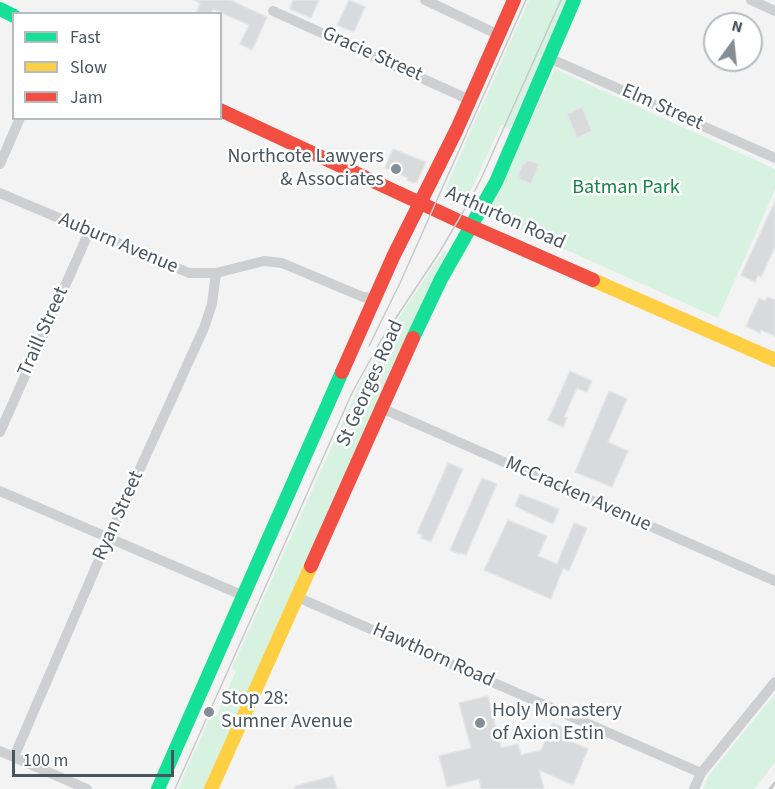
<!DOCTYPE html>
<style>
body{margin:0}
#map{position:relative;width:775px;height:789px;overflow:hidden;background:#f3f3f3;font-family:"Source Sans 3",sans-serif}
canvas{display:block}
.legend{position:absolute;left:12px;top:12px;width:210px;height:108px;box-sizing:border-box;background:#fff;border:2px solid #b6bbbf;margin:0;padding:8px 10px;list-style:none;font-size:18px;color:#495660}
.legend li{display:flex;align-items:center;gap:12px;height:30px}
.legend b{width:30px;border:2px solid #b6bbbf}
.north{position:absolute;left:703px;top:12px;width:60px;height:60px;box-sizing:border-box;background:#fff;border:2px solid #b6bbbf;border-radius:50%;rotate:15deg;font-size:16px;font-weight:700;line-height:24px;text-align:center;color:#495660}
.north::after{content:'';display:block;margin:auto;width:21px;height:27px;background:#848d93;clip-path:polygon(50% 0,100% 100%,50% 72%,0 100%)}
.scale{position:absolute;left:12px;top:750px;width:162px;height:27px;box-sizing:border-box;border:3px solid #495660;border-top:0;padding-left:8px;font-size:18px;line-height:21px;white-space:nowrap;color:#495660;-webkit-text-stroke:4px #fff;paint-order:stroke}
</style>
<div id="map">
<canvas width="775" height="789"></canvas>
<ul class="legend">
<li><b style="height:8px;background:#16e098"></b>Fast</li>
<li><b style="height:8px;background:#ffcf43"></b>Slow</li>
<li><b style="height:8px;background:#f24e42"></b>Jam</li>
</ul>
<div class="north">N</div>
<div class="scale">100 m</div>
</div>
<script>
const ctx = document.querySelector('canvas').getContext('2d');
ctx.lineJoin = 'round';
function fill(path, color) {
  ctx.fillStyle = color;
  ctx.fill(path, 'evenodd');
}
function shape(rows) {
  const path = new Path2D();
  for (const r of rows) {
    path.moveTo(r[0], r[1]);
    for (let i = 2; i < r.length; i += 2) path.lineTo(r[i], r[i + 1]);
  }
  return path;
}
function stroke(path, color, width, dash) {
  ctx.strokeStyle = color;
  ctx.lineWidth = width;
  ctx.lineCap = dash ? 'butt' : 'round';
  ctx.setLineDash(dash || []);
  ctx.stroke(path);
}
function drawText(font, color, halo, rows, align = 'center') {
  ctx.font = font + ' "Source Sans 3",sans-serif';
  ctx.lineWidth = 5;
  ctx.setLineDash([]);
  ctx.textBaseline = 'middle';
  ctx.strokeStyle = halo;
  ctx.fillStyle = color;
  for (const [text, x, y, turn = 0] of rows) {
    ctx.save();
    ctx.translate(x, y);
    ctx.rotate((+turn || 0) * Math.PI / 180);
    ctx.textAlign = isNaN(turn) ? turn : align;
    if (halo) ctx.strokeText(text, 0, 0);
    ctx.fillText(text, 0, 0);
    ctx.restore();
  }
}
fill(shape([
 [529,0,567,0,510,129,501,125,467,199,445,189],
 [555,69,775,169,775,190,718,318,486,214],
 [444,250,446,252,207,789,178,789,211,715,216,717,236,671,232,668,359,386,390,331],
 [775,694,775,762,755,789,703,789,709,775]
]), '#d8f2e1');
const building = shape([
 [194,0,230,0,267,17,252,50,240,44,249,25,213,9,211,14,196,14,200,3,194,0],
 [293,0,319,0,311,18,290,9,293,0],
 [349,0,365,7,354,32,337,25,349,0],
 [582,107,592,131,577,138,567,114,582,107],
 [393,149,426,162,417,182,413,183,407,180,408,178,385,168,393,149],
 [527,160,539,164,531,184,519,179,520,176,518,176,523,163,525,164,527,160],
 [775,201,775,247,761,277,758,275,755,282,741,275,775,201],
 [767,297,775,300,775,336,761,330,760,333,746,326,759,298,765,301,767,297],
 [570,371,592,381,587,392,577,388,564,417,567,418,563,427,548,420,570,371],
 [609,391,627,399,608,442,628,451,612,487,575,472,609,391],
 [448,463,463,469,431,542,421,538,422,535,417,533,448,463],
 [482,478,497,484,466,555,460,553,460,554,450,550,482,478],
 [520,494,559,509,553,524,515,506,520,494],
 [508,520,547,536,538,556,557,564,574,523,587,528,569,571,563,568,551,599,484,570,508,520],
 [488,696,501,748,518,744,521,755,541,750,553,723,567,729,563,738,588,749,573,785,539,770,544,789,481,789,479,779,447,787,439,756,471,748,459,703,488,696],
 [333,776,337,789,295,789,295,786,333,776]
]);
fill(building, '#d9dadb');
stroke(building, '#e4e5e6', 1.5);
stroke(shape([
 [425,0,499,35],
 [751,0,775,11],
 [273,11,470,100],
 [549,58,775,158],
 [0,164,20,118],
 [0,193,189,273,216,273,264,261,282,263,363,297,376,299],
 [381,408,775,581],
 [0,432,89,232],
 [0,491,244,596],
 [297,597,701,773],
 [0,751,87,789],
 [14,757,108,539,204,328,212,304,216,273],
 [694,789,701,773,775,682]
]), '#cdcfd1', 10);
stroke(shape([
 [0,9,14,16],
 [413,338,441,279,496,182,574,0],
 [158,789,342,372]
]), '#16e098', 14);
stroke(shape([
 [593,280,775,360],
 [211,789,311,566]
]), '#ffcf43', 14);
stroke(shape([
 [220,110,459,221,593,280],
 [342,372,393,257,457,129,514,0],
 [311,566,413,338]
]), '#f24e42', 14);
stroke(shape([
 [369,346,400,283,526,0],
 [175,789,352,393,380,342,439,253,463,212,480,181,561,0]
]), '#c8c9cb', 1.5);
stroke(shape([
 [770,789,775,783]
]), '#c8c9cb', 3);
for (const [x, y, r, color] of [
 [396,169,6,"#848d93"],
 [209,712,6,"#848d93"],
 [480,723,6,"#848d93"]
]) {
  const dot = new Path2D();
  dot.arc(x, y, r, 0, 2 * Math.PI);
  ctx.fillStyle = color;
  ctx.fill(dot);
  stroke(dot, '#fff', 2);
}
drawText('20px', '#495660', '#fff', [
 ["Gracie Street",372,55,24],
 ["Elm Street",662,108,24],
 ["Arthurton Road",505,219,24],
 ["Auburn Avenue",118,244,23],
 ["Traill Street",44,332,-66],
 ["St Georges Road",371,384,-66],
 ["McCracken Avenue",578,495,24],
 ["Ryan Street",119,516,-66],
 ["Hawthorn Road",433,656,24]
]);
drawText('20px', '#495660', '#fff', [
 ["Northcote Lawyers",384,158,"right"],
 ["& Associates",384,181,"right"],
 ["Stop 28:",221,700],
 ["Sumner Avenue",221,723],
 ["Holy Monastery",492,712],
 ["of Axion Estin",492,735]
], 'left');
drawText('20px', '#178449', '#fff', [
 ["Batman Park",626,189]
]);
</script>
